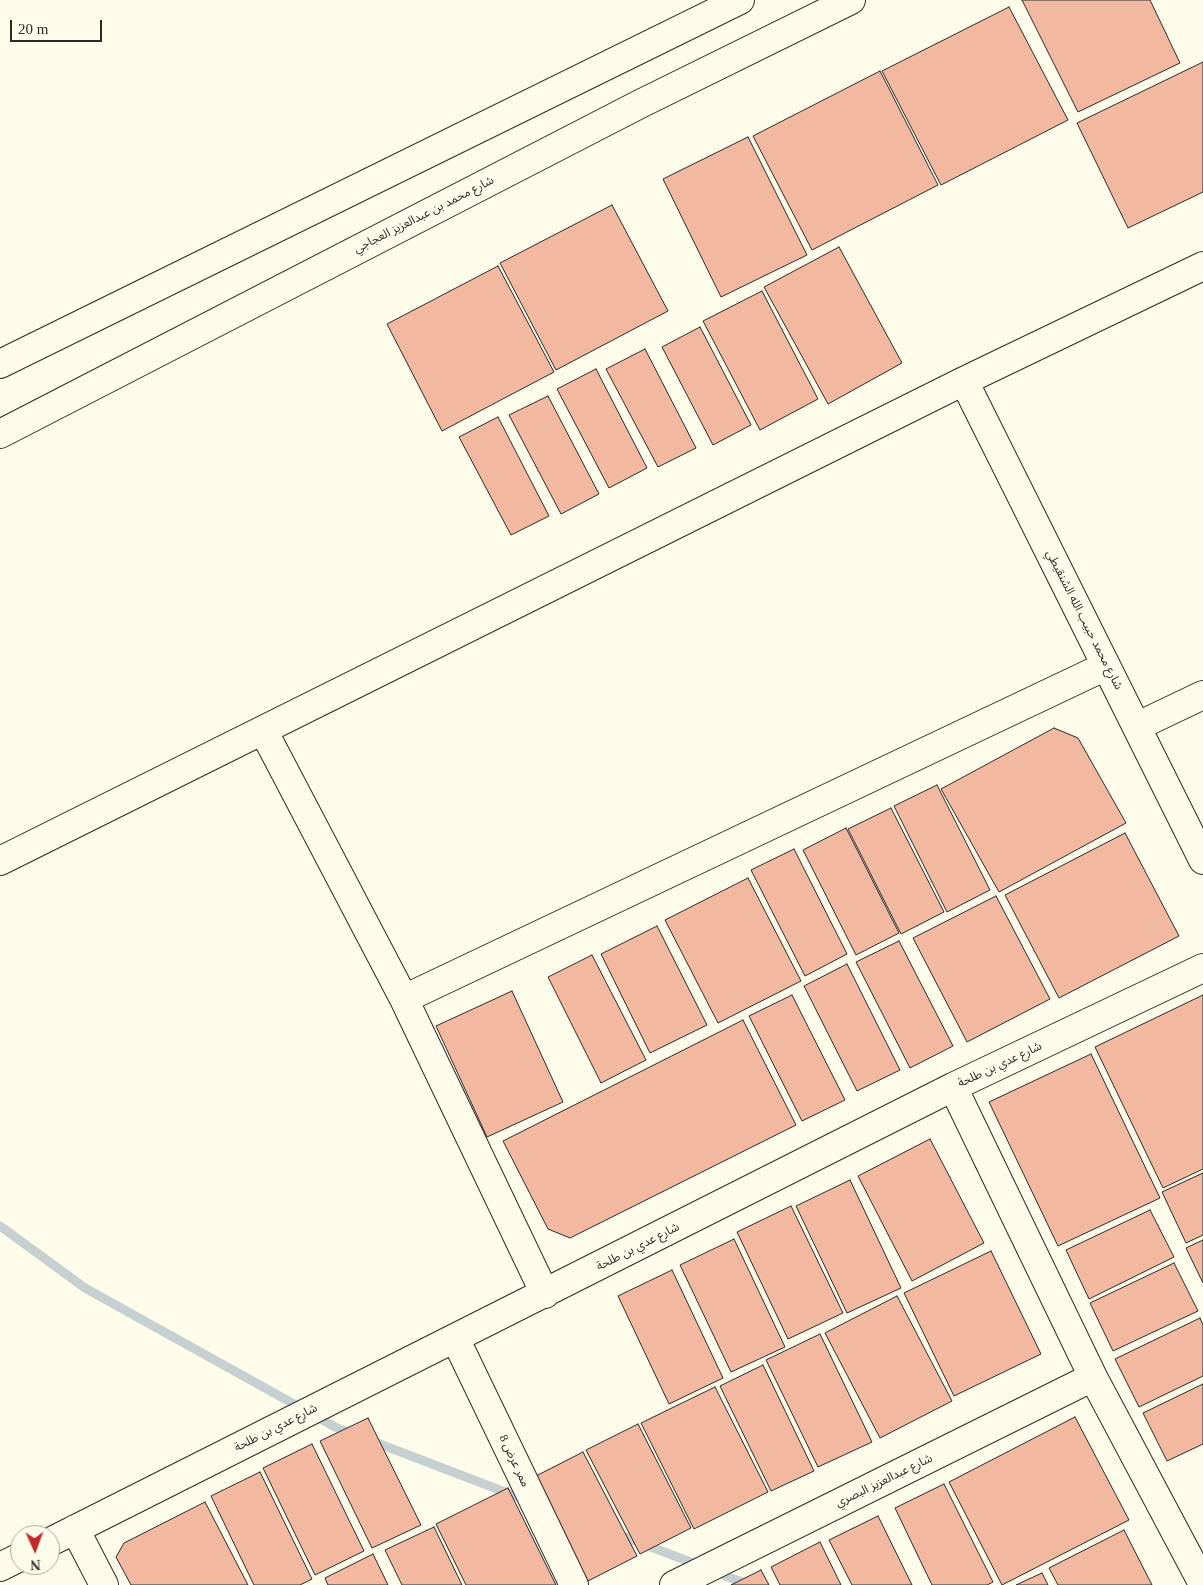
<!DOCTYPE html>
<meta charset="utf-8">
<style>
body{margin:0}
#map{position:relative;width:1203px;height:1585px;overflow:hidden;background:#fdfbea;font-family:"Times New Roman",serif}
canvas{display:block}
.north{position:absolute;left:10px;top:1525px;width:50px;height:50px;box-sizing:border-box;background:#fdfbea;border:1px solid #a9a89e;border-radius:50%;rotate:178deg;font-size:14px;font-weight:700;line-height:20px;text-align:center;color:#2b2b2b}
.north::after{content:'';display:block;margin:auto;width:18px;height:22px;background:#c62828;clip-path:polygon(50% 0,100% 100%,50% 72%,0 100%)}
.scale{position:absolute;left:10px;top:20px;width:92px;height:22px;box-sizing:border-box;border:2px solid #2b2b2b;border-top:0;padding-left:6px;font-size:15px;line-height:18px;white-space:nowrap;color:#2b2b2b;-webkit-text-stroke:4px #fdfbea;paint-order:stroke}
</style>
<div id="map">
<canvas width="1203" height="1585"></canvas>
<div class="north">N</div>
<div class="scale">20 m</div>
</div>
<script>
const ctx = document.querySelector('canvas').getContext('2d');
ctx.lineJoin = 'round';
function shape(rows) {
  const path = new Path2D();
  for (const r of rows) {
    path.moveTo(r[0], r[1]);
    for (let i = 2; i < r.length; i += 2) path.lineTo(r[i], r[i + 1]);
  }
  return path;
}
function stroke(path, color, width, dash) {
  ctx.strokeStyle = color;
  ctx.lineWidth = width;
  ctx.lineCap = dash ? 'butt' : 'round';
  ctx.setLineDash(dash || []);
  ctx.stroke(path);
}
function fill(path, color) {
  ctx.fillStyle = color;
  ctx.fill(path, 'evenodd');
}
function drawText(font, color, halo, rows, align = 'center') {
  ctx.font = font + ' "Times New Roman","Noto Sans Arabic",serif';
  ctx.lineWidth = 4;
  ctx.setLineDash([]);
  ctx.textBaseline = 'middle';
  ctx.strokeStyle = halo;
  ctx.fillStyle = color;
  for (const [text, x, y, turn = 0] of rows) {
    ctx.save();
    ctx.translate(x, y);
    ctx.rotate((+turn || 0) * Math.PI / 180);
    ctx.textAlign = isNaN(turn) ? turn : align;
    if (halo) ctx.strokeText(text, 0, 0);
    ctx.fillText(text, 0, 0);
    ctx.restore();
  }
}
stroke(shape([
 [0,1226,85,1288,337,1428,353,1434],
 [372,1441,526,1500],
 [617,1534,701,1566],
 [715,1572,750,1585]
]), '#c7d0d0', 9);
const building = shape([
 [1022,0,1150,0,1180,63,1078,112,1022,0],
 [1009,7,1068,120,941,185,882,71,1009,7],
 [1203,62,1203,192,1128,228,1077,123,1203,62],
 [880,71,938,185,812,250,753,136,880,71],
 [748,137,807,255,721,297,663,179,748,137],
 [612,205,668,311,556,370,500,263,612,205],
 [839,247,902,363,828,404,764,287,839,247],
 [498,266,554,372,442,431,387,324,498,266],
 [762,291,818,399,760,430,703,321,762,291],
 [700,327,751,425,713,445,662,347,700,327],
 [645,349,696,448,658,467,606,369,645,349],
 [596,369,647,468,609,488,557,389,596,369],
 [548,396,599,494,561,514,509,415,548,396],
 [498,417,549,516,511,535,459,437,498,417],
 [1054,728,1078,738,1126,823,999,892,941,789,1054,728],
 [937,785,990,890,947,912,894,806,937,785],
 [891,808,944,912,901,934,848,829,891,808],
 [846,828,899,933,856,955,803,850,846,828],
 [1125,833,1179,936,1059,998,1005,895,1125,833],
 [794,849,847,954,805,976,751,870,794,849],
 [748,878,801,981,718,1023,665,920,748,878],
 [996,896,1050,999,967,1042,913,938,996,896],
 [657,926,707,1025,650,1053,601,954,657,926],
 [899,941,953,1046,910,1068,856,962,899,941],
 [592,955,646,1060,601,1083,548,977,592,955],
 [847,964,900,1070,857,1091,804,986,847,964],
 [512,991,563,1102,487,1137,436,1026,512,991],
 [792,995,845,1100,802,1121,749,1016,792,995],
 [1203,995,1203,1169,1163,1188,1095,1047,1203,995],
 [743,1020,796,1125,570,1238,548,1229,503,1141,743,1020],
 [1091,1054,1160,1198,1058,1246,989,1102,1091,1054],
 [930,1139,984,1243,912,1281,858,1176,930,1139],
 [1203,1173,1203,1235,1186,1243,1162,1192,1203,1173],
 [850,1180,901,1288,847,1313,796,1206,850,1180],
 [791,1206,843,1313,788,1339,737,1232,791,1206],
 [1150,1210,1174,1257,1089,1299,1066,1250,1150,1210],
 [734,1239,785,1347,731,1372,680,1265,734,1239],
 [1203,1240,1203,1283,1186,1248,1203,1240],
 [991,1251,1041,1354,954,1396,904,1293,991,1251],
 [1174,1263,1198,1311,1113,1351,1090,1303,1174,1263],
 [672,1270,723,1378,669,1404,618,1296,672,1270],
 [897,1296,952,1401,880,1438,825,1333,897,1296],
 [1200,1318,1203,1325,1203,1376,1139,1407,1115,1359,1200,1318],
 [820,1334,872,1442,818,1467,766,1360,820,1334],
 [763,1365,814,1471,771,1491,720,1386,763,1365],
 [1203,1384,1203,1444,1167,1461,1143,1413,1203,1384],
 [715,1387,768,1492,694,1529,641,1423,715,1387],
 [1075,1417,1129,1520,1002,1585,949,1482,1075,1417],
 [368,1418,421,1525,372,1548,320,1441,368,1418],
 [638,1424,691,1528,640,1554,586,1450,638,1424],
 [312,1444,364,1551,315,1575,263,1468,312,1444],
 [583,1452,637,1556,586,1582,532,1478,583,1452],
 [260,1472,312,1579,300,1585,254,1585,211,1496,260,1472],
 [944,1484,993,1582,987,1585,932,1585,895,1508,944,1484],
 [508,1488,556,1585,466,1585,436,1524,508,1488],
 [205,1502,248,1585,131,1585,116,1557,124,1543,205,1502],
 [878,1516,912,1585,852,1585,829,1540,878,1516],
 [434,1527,462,1585,402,1585,385,1550,434,1527],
 [1124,1530,1152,1585,1058,1585,1049,1568,1124,1530],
 [820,1542,841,1585,780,1585,771,1567,820,1542],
 [373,1554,388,1585,328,1585,325,1578,373,1554],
 [761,1570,769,1585,731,1585,761,1570],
 [1042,1573,1048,1585,1016,1585,1042,1573]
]);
fill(building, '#f2b8a0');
stroke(building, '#2b2b2b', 1);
const street = shape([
 [964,381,1203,860],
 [1138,726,1203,695],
 [263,730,404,999,545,1294],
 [0,861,964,381,1203,266],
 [404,999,1106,666],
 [953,1087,1093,1377,1203,1584],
 [455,1338,574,1585],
 [75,1529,104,1585],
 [50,1542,953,1087,1203,968],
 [0,1567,20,1557],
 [674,1585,1093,1377]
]);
const secondary = shape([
 [0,364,740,0],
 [0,434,640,104,851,0]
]);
stroke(street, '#2b2b2b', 30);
stroke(secondary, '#2b2b2b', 30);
stroke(street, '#fdfbea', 28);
stroke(secondary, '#fdfbea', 28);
drawText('12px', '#2b2b2b', '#fdfbea', [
 ["شارع محمد بن عبدالعزيز العجاجي",424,215,-27],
 ["شارع محمد حبيب الله الشنقيطي",1084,620,63],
 ["شارع عدي بن طلحة",1000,1065,-25],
 ["شارع عدي بن طلحة",638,1247,-27],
 ["شارع عدي بن طلحة",276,1428,-27],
 ["ممر عرض 8",514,1461,65],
 ["شارع عبدالعزيز البصري",884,1481,-26]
]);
</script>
